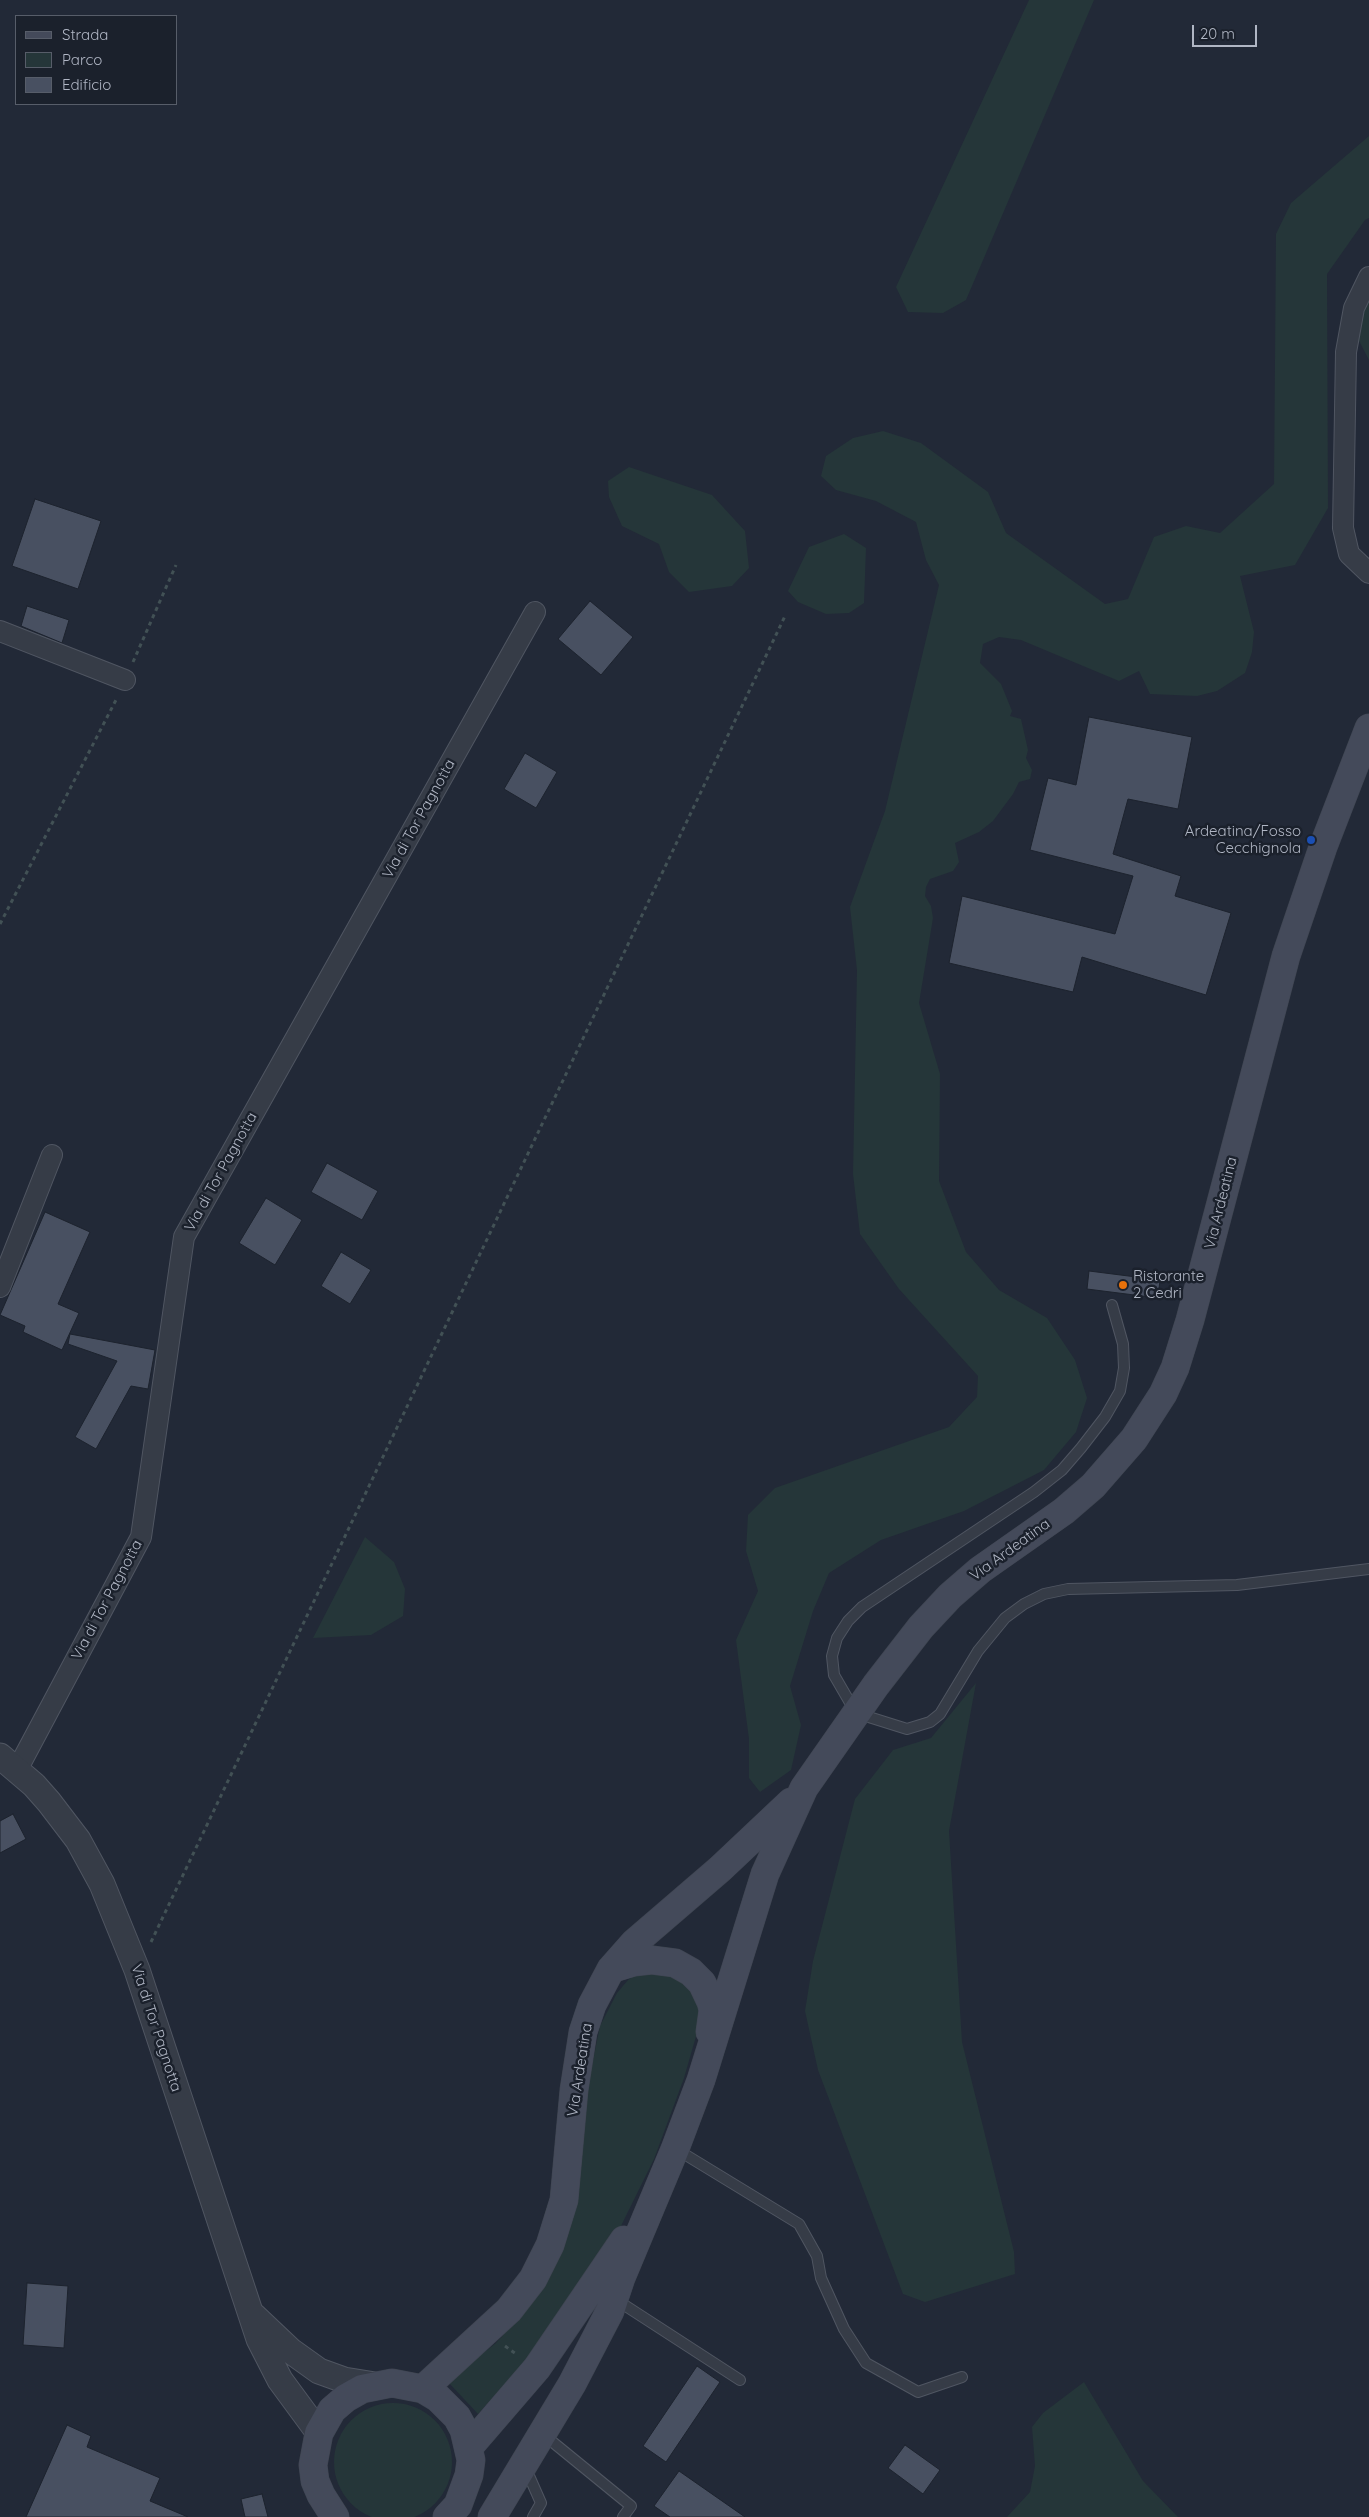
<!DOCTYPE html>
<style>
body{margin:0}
#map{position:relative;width:1369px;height:2517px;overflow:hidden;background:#222937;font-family:Quicksand,sans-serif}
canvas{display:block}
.legend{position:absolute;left:15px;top:15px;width:162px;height:90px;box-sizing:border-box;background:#1b212c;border:1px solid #575d69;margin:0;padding:6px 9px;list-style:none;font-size:15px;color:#b0b6c4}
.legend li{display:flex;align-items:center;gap:10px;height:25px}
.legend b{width:25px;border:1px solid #575d69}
.scale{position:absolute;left:1192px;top:25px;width:65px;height:22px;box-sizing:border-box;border:2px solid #b0b6c4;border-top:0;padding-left:6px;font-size:15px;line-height:18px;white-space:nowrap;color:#b0b6c4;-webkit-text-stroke:4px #1b212c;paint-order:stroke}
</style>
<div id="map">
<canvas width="1369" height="2517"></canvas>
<ul class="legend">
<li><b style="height:6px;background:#444a5a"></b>Strada</li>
<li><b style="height:14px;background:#253639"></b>Parco</li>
<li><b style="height:14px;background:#485061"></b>Edificio</li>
</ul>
<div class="scale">20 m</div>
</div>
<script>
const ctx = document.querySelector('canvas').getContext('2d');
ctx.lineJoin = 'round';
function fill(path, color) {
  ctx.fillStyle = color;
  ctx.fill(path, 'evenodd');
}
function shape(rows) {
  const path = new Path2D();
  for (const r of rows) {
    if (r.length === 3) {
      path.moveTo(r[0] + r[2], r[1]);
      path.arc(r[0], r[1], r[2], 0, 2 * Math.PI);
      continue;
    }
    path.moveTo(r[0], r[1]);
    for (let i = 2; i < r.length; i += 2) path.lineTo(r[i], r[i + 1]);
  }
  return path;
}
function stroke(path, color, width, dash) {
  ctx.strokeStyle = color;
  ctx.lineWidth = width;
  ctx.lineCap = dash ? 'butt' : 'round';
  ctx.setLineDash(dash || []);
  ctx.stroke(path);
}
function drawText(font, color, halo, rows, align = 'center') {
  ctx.font = font + ' Quicksand,sans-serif';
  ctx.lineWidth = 5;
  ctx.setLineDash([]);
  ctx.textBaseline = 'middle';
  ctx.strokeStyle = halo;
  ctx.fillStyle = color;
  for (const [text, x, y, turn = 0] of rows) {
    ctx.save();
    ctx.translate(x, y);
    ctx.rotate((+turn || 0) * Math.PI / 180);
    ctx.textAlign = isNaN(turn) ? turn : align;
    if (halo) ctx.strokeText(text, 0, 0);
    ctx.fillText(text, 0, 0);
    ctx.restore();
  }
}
fill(shape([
 [1029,0,1094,0,966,300,943,313,908,312,896,287],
 [1369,136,1369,218,1365,220,1327,274,1328,508,1295,565,1240,576,1254,632,1252,652,1245,673,1217,691,1197,696,1150,694,1139,671,1119,681,1021,640,999,637,983,644,980,663,1001,684,1012,711,1010,716,1021,719,1028,750,1026,758,1032,770,1030,779,1019,782,1013,794,993,821,979,832,955,843,959,862,953,871,930,879,926,887,925,896,931,906,933,918,919,1003,940,1074,939,1181,966,1252,999,1290,1047,1318,1075,1360,1087,1398,1076,1432,1044,1470,964,1511,881,1540,829,1573,813,1611,790,1686,801,1725,791,1770,760,1792,749,1778,749,1739,736,1640,758,1591,746,1551,748,1515,775,1488,949,1427,977,1397,978,1376,899,1289,860,1234,853,1174,857,970,850,907,885,811,939,585,926,560,916,522,876,501,836,490,821,476,826,456,853,438,883,431,921,443,988,492,1006,533,1105,604,1128,599,1154,537,1186,526,1220,533,1274,484,1276,234,1291,203],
 [1369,274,1369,360,1356,335],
 [629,467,712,495,745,531,749,568,732,586,689,592,669,572,659,544,622,526,609,497,608,481],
 [844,534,866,548,864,603,849,613,826,614,798,602,788,591,809,547],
 [365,1537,394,1562,405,1589,403,1616,371,1635,313,1638],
 [976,1683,949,1831,962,2042,1014,2252,1015,2274,925,2302,903,2294,818,2070,805,2011,813,1961,855,1799,893,1750,931,1738],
 [665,1969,696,1992,701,2019,684,2078,654,2159,620,2228,547,2337,478,2414,449,2383,449,2380,496,2343,519,2317,577,2194,588,2085,600,2026,617,1993,628,1980,635,1975],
 [1084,2382,1143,2481,1178,2517,1007,2517,1030,2492,1035,2466,1032,2427,1043,2413],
 [393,2462,59]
]), '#253639');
const building = shape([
 [35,499,101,521,78,589,12,566,35,499],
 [590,601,633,637,601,675,558,639,590,601],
 [27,606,69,620,62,643,21,626,27,606],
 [1089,717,1192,737,1178,809,1128,799,1113,854,1181,876,1175,896,1231,913,1206,995,1082,957,1073,992,949,963,962,896,1115,934,1133,876,1030,850,1048,778,1076,785,1089,717],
 [525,753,557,772,536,808,504,789,525,753],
 [327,1163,378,1191,362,1220,311,1192,327,1163],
 [266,1198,302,1220,275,1265,239,1243,266,1198],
 [45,1212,90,1232,58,1304,79,1313,62,1350,23,1332,25,1326,0,1315,45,1212],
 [341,1252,371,1270,350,1304,321,1286,341,1252],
 [1089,1271,1160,1280,1158,1298,1087,1289,1089,1271],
 [70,1334,155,1350,148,1389,131,1386,96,1449,75,1437,117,1361,68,1344,70,1334],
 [13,1814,26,1839,0,1853,0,1821,13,1814],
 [27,2283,68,2286,64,2348,23,2345,27,2283],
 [697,2366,720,2382,666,2462,643,2446,697,2366],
 [67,2425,91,2436,87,2447,160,2478,150,2501,188,2517,26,2517,67,2425],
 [905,2445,940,2470,923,2494,888,2468,905,2445],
 [679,2471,745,2517,670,2517,654,2506,679,2471],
 [262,2494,268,2517,245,2517,241,2499,262,2494]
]);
fill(building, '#485061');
stroke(building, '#1d232e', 1);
const service = shape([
 [1112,1305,1123,1344,1124,1368,1120,1391,1105,1417,1081,1448,1062,1470,1034,1492,862,1607,848,1621,837,1638,832,1656,834,1675,856,1713,907,1729,930,1722,940,1714,978,1651,1005,1618,1024,1604,1044,1594,1068,1589,1237,1585,1369,1569],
 [676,2149,799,2224,817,2256,821,2278,844,2329,866,2363,918,2392,962,2377],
 [615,2299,740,2380],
 [544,2435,631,2506,623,2517],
 [526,2469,541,2503,533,2517]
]);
const minor = shape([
 [1369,277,1354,308,1346,352,1343,528,1349,554,1369,573],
 [0,631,125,680],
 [0,1287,52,1155],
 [17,1770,141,1537,184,1237,535,612]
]);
const tertiary = shape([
 [0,1756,34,1785,49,1802,78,1840,102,1884,137,1970,259,2339,280,2380,319,2433],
 [254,2316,291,2351,319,2371,344,2380,375,2385]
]);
const secondary = shape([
 [611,1969,634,1962,652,1960,675,1963,691,1972,702,1983,711,2002,713,2010,710,2032],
 [423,2389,509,2310,533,2279,550,2245,564,2200,574,2090,583,2032,592,2005,611,1969,634,1943,720,1869,791,1802],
 [469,2447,537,2368,624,2240],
 [335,2517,321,2495,315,2481,313,2465,319,2433,332,2410,346,2398,362,2389,392,2383,423,2389,438,2398,457,2417,464,2430,471,2460,469,2475,458,2505,447,2517],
 [492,2517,572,2384,610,2311,621,2278,675,2149,701,2080,765,1874,804,1788,876,1685,921,1627,950,1596,980,1570,1064,1511,1093,1486,1134,1439,1163,1394,1175,1368,1190,1320,1286,956,1323,847,1369,728]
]);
stroke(service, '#505662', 12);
stroke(minor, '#505662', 22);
stroke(tertiary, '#505662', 27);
stroke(secondary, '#3f4551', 29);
stroke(shape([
 [133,662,176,565],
 [0,924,117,698],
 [151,1942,786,614],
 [505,2346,516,2354]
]), '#425155', 3, [4, 4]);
stroke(service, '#363c47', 10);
stroke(minor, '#363c47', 20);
stroke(tertiary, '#363c47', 25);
stroke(secondary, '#444a5a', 28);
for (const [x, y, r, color] of [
 [1311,840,5,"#1a4fb4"],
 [1123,1285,5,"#e8710a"]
]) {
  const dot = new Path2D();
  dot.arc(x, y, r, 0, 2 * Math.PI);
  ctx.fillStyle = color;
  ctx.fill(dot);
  stroke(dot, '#1b212c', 2);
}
drawText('15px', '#b0b6c4', '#1b212c', [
 ["Via di Tor Pagnotta",419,819,-61],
 ["Via di Tor Pagnotta",221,1172,-61],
 ["Via Ardeatina",1221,1203,-76],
 ["Via Ardeatina",1010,1550,-36],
 ["Via di Tor Pagnotta",107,1600,-62],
 ["Via di Tor Pagnotta",156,2028,72],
 ["Via Ardeatina",580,2070,-81]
]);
drawText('15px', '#b0b6c4', '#1b212c', [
 ["Ardeatina/Fosso",1301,831],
 ["Cecchignola",1301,848],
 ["Ristorante",1133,1276,"left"],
 ["2 Cedri",1133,1293,"left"]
], 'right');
</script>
